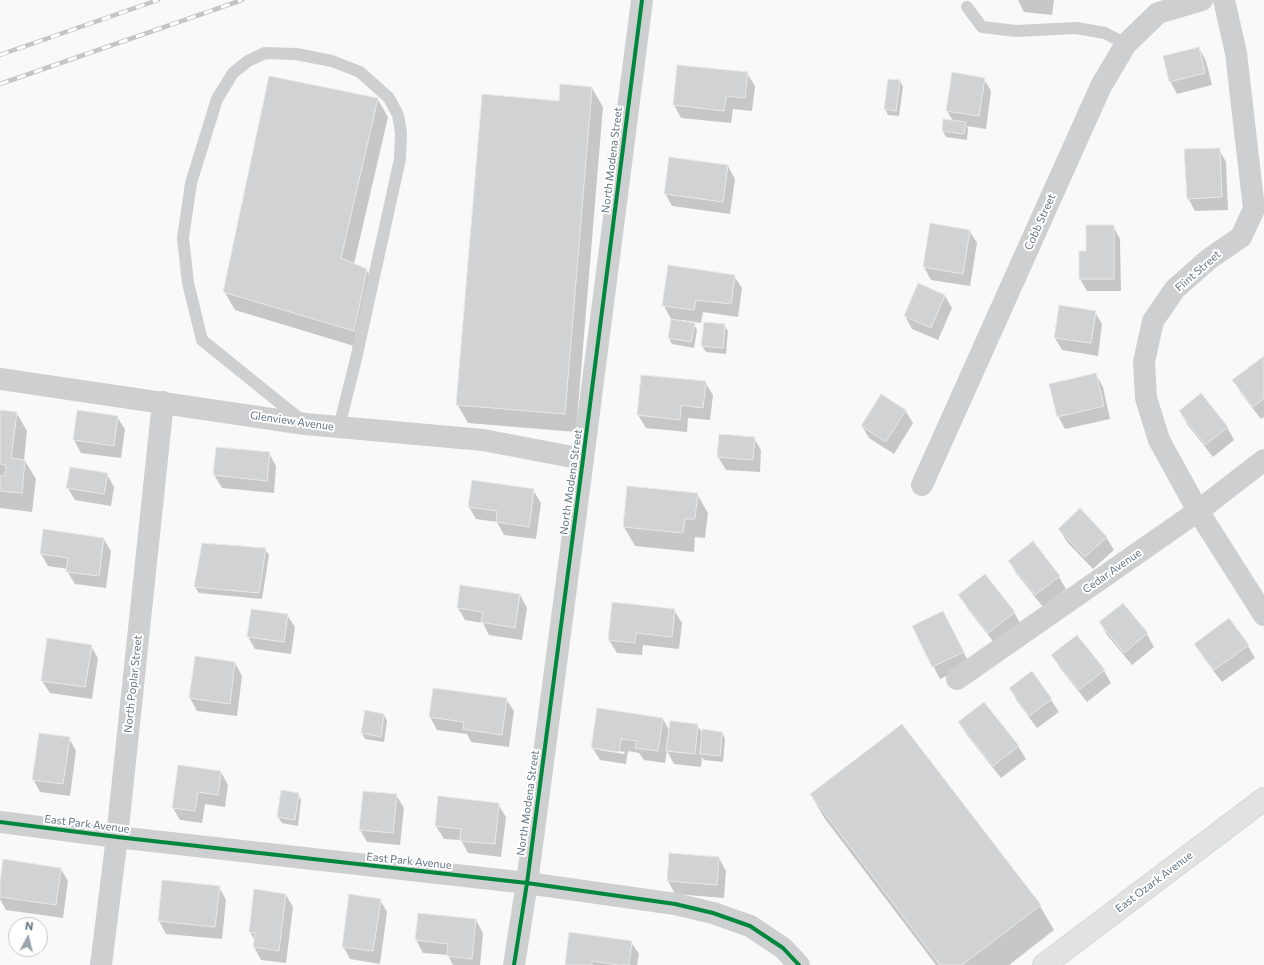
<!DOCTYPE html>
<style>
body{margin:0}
#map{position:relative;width:1264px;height:965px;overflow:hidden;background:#f9f9f9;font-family:Commissioner,sans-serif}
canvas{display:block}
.north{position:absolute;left:8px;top:917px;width:40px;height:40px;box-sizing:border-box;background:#fff;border:1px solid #c1c8cd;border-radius:50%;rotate:7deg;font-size:11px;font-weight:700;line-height:16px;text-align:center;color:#657683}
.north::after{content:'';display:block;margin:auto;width:14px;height:18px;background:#99a4ac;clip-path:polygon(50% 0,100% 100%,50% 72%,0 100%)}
</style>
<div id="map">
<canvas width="1264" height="965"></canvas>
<div class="north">N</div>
</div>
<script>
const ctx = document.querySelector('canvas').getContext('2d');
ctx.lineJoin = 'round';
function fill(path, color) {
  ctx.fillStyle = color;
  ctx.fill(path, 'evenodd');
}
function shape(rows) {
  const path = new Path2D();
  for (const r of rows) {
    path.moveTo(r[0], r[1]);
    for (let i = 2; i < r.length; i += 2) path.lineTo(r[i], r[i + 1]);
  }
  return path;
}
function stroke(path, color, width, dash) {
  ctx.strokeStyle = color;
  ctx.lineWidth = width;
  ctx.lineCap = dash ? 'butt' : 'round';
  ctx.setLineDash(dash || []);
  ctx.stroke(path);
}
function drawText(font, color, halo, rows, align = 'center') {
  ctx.font = font + ' Commissioner,sans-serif';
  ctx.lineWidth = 4;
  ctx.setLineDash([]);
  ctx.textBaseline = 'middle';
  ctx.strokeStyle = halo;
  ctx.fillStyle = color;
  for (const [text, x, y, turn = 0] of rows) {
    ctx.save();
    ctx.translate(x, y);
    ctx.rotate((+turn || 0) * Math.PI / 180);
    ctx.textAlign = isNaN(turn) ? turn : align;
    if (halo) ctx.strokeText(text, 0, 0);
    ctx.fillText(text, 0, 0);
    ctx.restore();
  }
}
fill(shape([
 [1018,0,1054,0,1052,15,1024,12],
 [1199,48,1206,61,1212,85,1177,94,1170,81],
 [747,73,755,86,752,111,733,109,731,123,681,118,674,105],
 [952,74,984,79,991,91,986,129,967,126,968,129,967,140,946,137,943,131,944,120,953,121,947,111],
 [900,81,903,87,899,116,888,115,885,109],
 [592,88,603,107,576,432,468,423,457,404],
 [377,98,388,117,354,264,366,269,377,288,364,349,235,310,224,291],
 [1219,149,1226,162,1228,210,1195,211,1188,198],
 [728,166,735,179,730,214,672,206,665,193],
 [1113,226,1120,239,1121,291,1087,291,1080,279,1087,252],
 [969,230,977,243,970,286,931,280,924,267],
 [734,276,742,288,738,317,703,312,701,323,682,320,682,322,694,324,697,330,694,348,672,344,669,338,672,319,671,319,664,306],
 [945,296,952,308,938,340,912,329,905,316],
 [1095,312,1102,324,1098,356,1062,350,1055,338],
 [724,325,728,331,726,354,706,352,702,346],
 [1264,357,1264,417,1261,419,1241,393,1234,381],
 [1096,374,1103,387,1110,419,1065,429,1058,416],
 [642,376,705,382,713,395,710,420,688,418,687,432,646,428,638,415],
 [905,410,913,423,894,454,869,438,862,426],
 [0,411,16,412,27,431,24,460,25,461,36,479,32,512,0,508],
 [1180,411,1227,427,1234,440,1213,457,1187,424],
 [117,417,125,429,121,458,81,453,74,440],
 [754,438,761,450,760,472,726,470,718,457],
 [269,453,276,466,274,493,222,488,214,475],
 [107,474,114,487,111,506,75,500,67,487],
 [533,490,541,503,536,539,504,535,497,522,476,519,469,507],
 [697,494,708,513,705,538,695,537,694,552,635,546,624,527],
 [1059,529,1106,537,1114,550,1093,569,1067,542],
 [103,538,111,551,106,588,75,584,67,571,68,569,48,566,41,554],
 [203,544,265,549,269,555,262,599,199,593,195,587],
 [1009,561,1059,577,1066,589,1043,607,1016,573],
 [520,595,527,608,522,640,489,635,483,623,465,620,458,608],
 [959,595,1014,612,1021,625,996,645,967,608],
 [1123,604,1147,634,1154,647,1132,665,1107,635,1100,622],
 [674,610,682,623,679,649,643,645,642,655,617,653,609,640],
 [943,612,970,665,940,679,913,626],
 [287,615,295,627,291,654,255,649,248,637],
 [1196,644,1248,646,1255,658,1222,682,1203,657],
 [91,646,98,658,92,699,50,693,42,681],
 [1052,655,1104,671,1111,683,1087,702,1060,668],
 [235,663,242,676,237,716,197,711,190,698],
 [1032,673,1051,700,1059,712,1037,728,1017,701,1010,688],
 [506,699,514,711,509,747,471,742,467,734,437,730,430,717],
 [984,703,1018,746,1026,759,1001,778,967,735,959,723],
 [384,715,387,721,384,742,365,739,362,733],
 [663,719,669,730,697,725,703,734,722,732,725,739,723,762,704,760,702,757,701,767,674,764,667,751,665,763,644,760,639,753,628,751,626,764,600,760,592,747],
 [600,748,625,752,624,754,600,750],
 [69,738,76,751,70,796,40,792,33,779],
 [221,772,228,785,225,807,205,804,202,823,180,820,173,808],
 [298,794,301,800,298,826,282,823,278,817],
 [396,795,404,808,400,845,367,842,360,830],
 [811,795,1040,906,1054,930,1009,965,936,965,825,819],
 [498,804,506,817,501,857,468,853,461,840,444,839,436,826],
 [719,858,726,871,724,898,675,894,668,881],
 [61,869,68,881,63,918,6,910,0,899,0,889],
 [219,887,226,900,222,939,166,934,159,921],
 [255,890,286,895,293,907,286,963,261,960,254,947,255,941,250,932],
 [380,900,387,912,380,964,350,959,343,946],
 [476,920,483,933,480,965,453,965,448,955,423,953,416,940],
 [631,942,639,954,637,965,566,965]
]), '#0003');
const building = shape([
 [1199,47,1205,73,1169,82,1163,56,1199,47],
 [677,65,748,72,745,98,726,96,724,111,673,105,677,65],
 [952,72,985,78,979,116,946,111,952,72],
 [269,76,378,98,341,258,367,269,354,331,223,292,269,76],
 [888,79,900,80,896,111,884,109,888,79],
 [560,84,592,87,565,414,456,405,482,94,559,101,560,84],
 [943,119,966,122,964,134,942,131,943,119],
 [1220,148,1222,197,1187,199,1184,149,1220,148],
 [669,157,728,165,723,202,664,194,669,157],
 [930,223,970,230,963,274,923,267,930,223],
 [1086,225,1114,225,1114,279,1079,279,1079,251,1086,251,1086,225],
 [668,265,735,275,731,304,696,300,694,310,662,306,668,265],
 [918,283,945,295,931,328,904,316,918,283],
 [1059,305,1096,311,1091,343,1054,338,1059,305],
 [671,319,695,323,691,342,668,338,671,319],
 [704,322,725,324,723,348,701,346,704,322],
 [1264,356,1264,399,1253,407,1232,380,1264,356],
 [1096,373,1104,406,1057,417,1049,384,1096,373],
 [641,375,706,381,703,408,681,405,680,420,637,415,641,375],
 [1201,393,1228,427,1205,445,1179,411,1201,393],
 [881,394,906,410,886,442,861,426,881,394],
 [0,410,17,412,11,458,25,460,22,493,0,491,0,476,5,476,6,465,0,464,0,410],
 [77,410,118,416,114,446,73,440,77,410],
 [719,434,755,437,753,460,717,457,719,434],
 [216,447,270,452,267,481,213,475,216,447],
 [70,467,108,473,104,494,66,488,70,467],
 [472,480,534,489,529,527,496,522,497,511,468,507,472,480],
 [627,486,698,493,695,519,685,519,683,533,623,527,627,486],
 [1080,508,1107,537,1085,557,1058,529,1080,508],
 [43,529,104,538,99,576,66,572,68,558,40,554,43,529],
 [1033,541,1060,576,1035,595,1008,561,1033,541],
 [202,543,266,548,259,593,194,587,202,543],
 [985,574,1015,612,988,633,958,595,985,574],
 [460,585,520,594,515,628,481,622,483,612,457,608,460,585],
 [612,602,675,609,672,637,636,633,635,643,608,640,612,602],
 [1123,603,1148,633,1124,653,1099,622,1123,603],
 [251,609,288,614,284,642,247,637,251,609],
 [943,611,964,652,932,667,912,626,943,611],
 [1229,618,1249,645,1214,670,1194,644,1229,618],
 [1077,635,1105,670,1079,690,1051,655,1077,635],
 [47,638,92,645,85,687,41,681,47,638],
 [195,656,235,662,230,704,189,698,195,656],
 [1032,671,1052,699,1029,716,1009,688,1032,671],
 [433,688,507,698,502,735,463,729,464,722,429,717,433,688],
 [984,702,1019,746,993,766,958,722,984,702],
 [597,708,663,718,658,751,635,748,637,741,621,739,619,752,591,748,597,708],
 [365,710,384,714,381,737,361,733,365,710],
 [670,721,698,724,695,754,666,751,670,721],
 [902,724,1041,905,962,965,940,965,810,794,902,724],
 [702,729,722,732,720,756,700,754,702,729],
 [39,733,70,737,63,784,32,780,39,733],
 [178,765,221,771,218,795,198,792,195,811,172,808,178,765],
 [281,790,299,793,295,820,277,817,281,790],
 [363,791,397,794,393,833,359,830,363,791],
 [438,796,499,803,495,844,460,841,461,829,435,826,438,796],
 [669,853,719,857,717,885,667,881,669,853],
 [3,859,61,868,56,905,0,897,0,882,3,859],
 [162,880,220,886,215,927,158,921,162,880],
 [254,889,286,894,279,951,253,947,255,933,249,932,254,889],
 [349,894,381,899,373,951,342,947,349,894],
 [418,913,476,919,472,959,447,956,448,944,415,940,418,913],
 [569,932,632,941,629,965,619,965,592,961,592,965,565,965,569,932]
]);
fill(building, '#d0d2d3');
stroke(building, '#e8e8e8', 1);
const secondary = shape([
 [1044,965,1264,799]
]);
stroke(secondary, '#d5d6d7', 24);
stroke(shape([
 [967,7,982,27,1016,31,1076,28,1105,33,1126,44],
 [301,420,202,340,188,283,183,238,191,183,217,99,233,73,248,61,265,53,296,54,332,61,360,72,389,98,398,115,401,132,400,159,355,363,339,427]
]), '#cecfd0', 12);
stroke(shape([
 [1224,0,1236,53,1254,209,1241,237,1209,259,1175,289,1153,321,1144,362,1146,398,1159,440,1198,511,1264,615],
 [0,379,305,424,483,440,583,459],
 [922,485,1101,86,1126,44,1158,13,1202,0],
 [957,679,1198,511,1264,460],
 [0,822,117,837,527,883,675,904,713,913,750,926,783,948,799,965],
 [101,965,117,837,163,402]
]), '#cecfd0', 22);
stroke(shape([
 [514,965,527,883,583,459,642,0]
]), '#cecfd0', 22);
stroke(secondary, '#e1e2e2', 22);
const rail = shape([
 [0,55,158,0],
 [0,84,242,0]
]);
stroke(rail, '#c3c5c6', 4.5);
stroke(rail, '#fff', 3, [9]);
stroke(shape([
 [0,822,117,837,527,883,675,904,713,913,750,926,783,948,799,965],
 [514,965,527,883,583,459,642,0]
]), '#00873e', 4);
drawText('11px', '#657683', '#fff', [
 ["North Modena Street",612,160,-83],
 ["Cobb Street",1040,222,-66],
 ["Flint Street",1198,271,-41],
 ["Glenview Avenue",292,421,8],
 ["North Modena Street",571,482,-82],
 ["Cedar Avenue",1112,571,-35],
 ["North Poplar Street",133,684,-84],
 ["North Modena Street",528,803,-82],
 ["East Park Avenue",87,824,7],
 ["East Park Avenue",409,861,6],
 ["East Ozark Avenue",1154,882,-37]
]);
</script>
